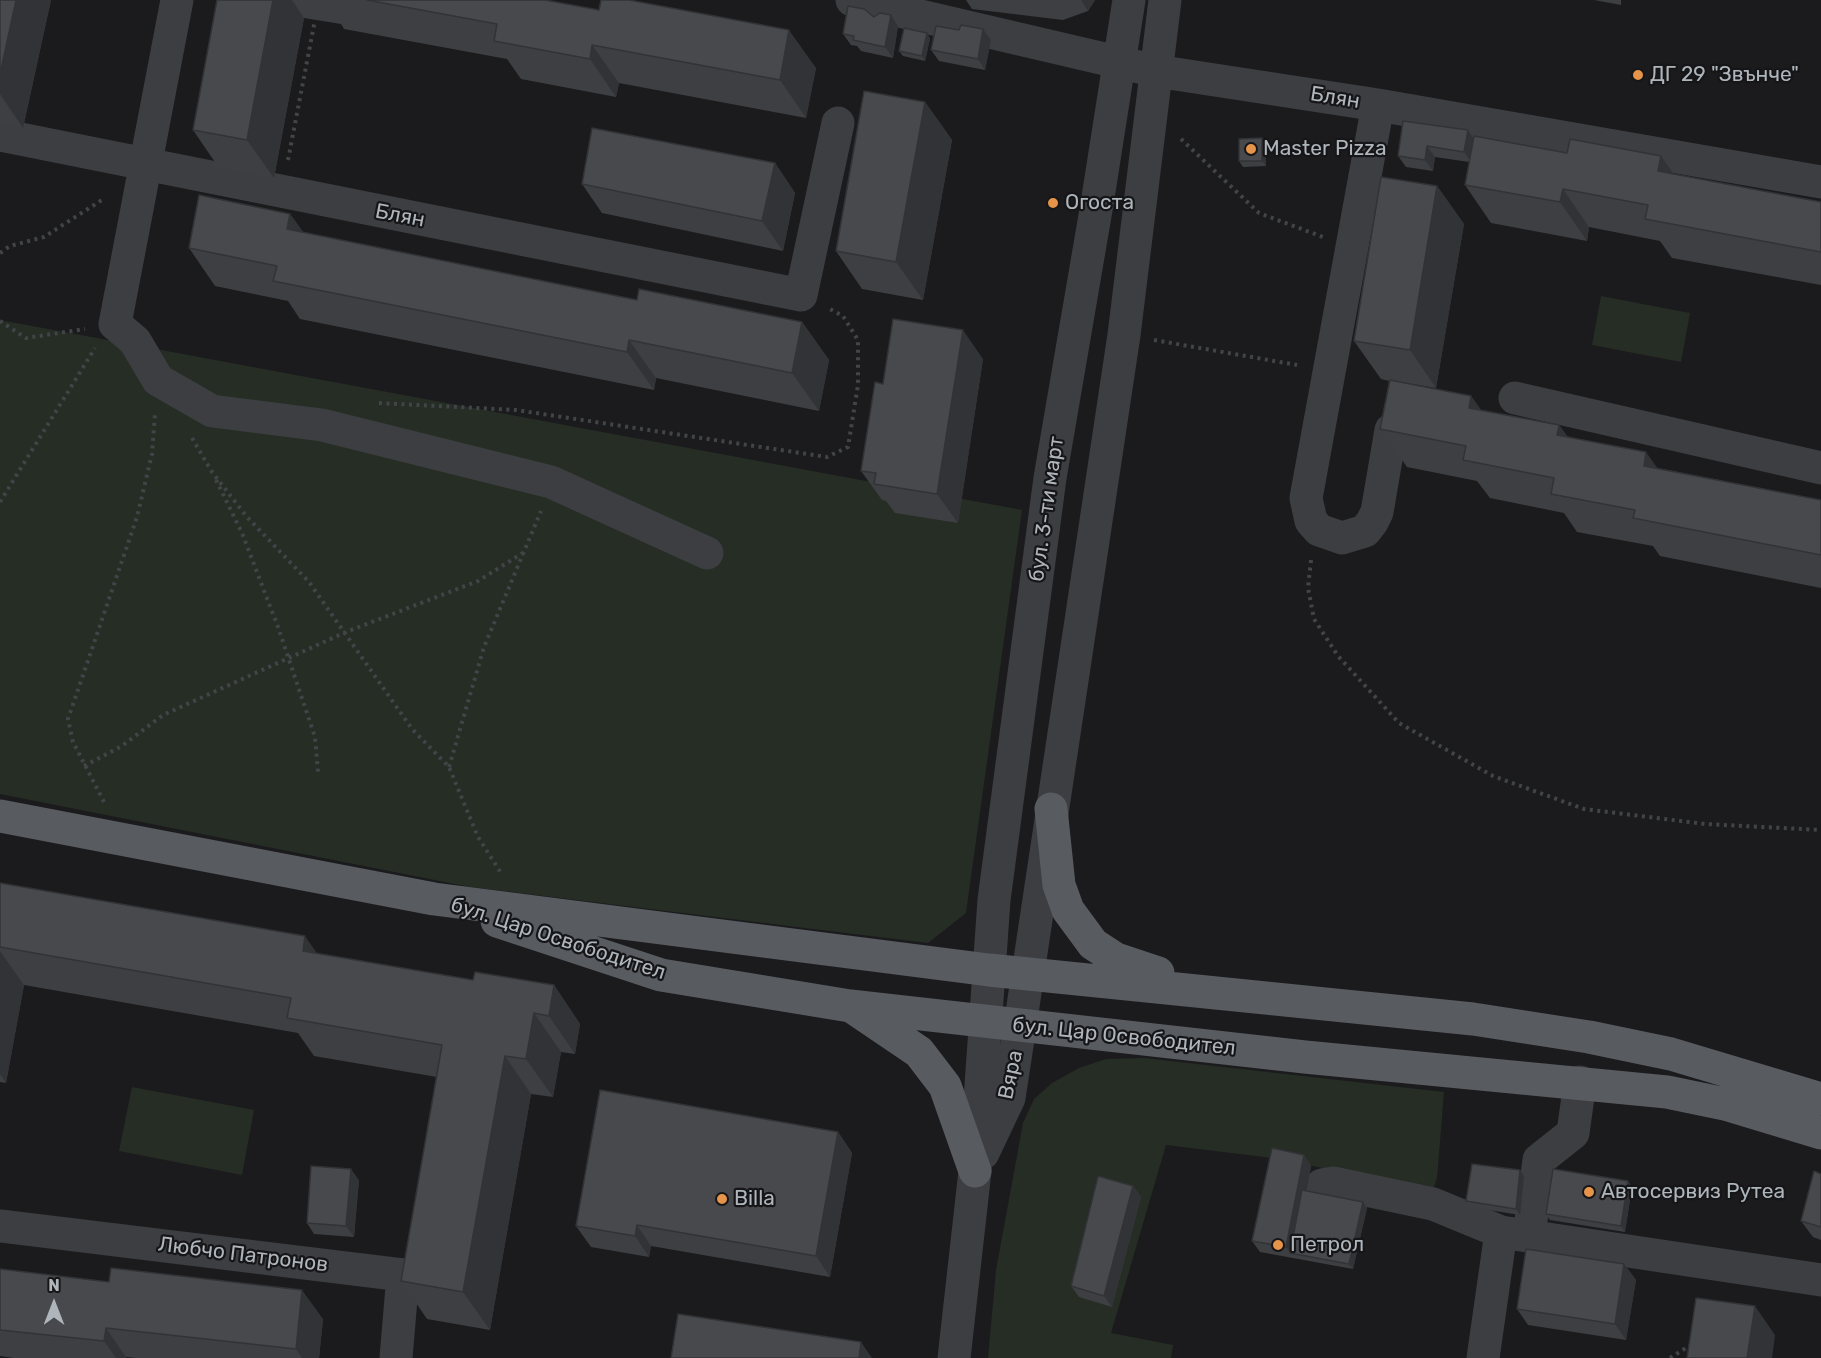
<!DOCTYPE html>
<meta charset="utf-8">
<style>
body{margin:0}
#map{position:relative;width:1821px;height:1358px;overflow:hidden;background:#1b1b1d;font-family:Rubik,sans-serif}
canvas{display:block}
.north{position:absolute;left:24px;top:1274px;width:60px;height:60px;-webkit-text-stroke:4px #161618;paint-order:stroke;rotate:0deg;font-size:16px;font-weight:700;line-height:24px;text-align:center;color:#aeb5bb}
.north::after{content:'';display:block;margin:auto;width:21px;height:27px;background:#aeb5bb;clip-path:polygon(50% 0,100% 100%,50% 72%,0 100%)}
</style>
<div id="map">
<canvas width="1821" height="1358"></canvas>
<div class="north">N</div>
</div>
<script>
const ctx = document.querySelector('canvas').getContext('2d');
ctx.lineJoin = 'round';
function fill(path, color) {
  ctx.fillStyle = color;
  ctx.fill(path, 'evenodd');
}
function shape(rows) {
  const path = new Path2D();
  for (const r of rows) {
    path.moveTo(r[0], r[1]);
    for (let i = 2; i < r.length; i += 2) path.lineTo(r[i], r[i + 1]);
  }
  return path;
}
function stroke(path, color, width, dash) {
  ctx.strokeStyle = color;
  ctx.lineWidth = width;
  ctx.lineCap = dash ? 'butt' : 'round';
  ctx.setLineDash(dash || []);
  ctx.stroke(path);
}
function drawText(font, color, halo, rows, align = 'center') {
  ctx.font = font + ' Rubik,sans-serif';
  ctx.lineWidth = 4.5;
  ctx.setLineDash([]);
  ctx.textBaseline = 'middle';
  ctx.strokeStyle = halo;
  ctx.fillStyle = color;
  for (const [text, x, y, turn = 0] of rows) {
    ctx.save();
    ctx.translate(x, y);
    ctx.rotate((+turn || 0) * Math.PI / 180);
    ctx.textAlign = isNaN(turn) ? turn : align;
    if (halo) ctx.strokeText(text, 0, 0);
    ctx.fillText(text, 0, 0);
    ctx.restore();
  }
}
fill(shape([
 [1601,296,1690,313,1681,362,1592,345],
 [0,320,1022,510,966,913,928,943,470,887,0,794],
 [1144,1058,1444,1092,1437,1178,1433,1190,1272,1158,1166,1145,1111,1333,1173,1345,1171,1358,988,1358,996,1270,1023,1123,1034,1099,1052,1083,1079,1068,1106,1059],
 [132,1087,254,1110,242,1175,119,1151]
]), '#252d25');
stroke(shape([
 [1181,139,1259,213,1323,237],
 [288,160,315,20],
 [0,253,10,246,44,237,105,198],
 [0,321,26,338,85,329],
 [1154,340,1297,365],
 [379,403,516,410,827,457,848,447,858,385,858,340,843,316,830,309],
 [192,438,212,472,247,517,309,582,412,729,449,767,478,837,501,873],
 [216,480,242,533,278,627,315,737,318,772],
 [0,502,95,348],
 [1311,560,1308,588,1314,619,1338,656,1399,723,1493,776,1584,809,1705,824,1821,830],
 [84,766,122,746,163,715,346,632,478,581,526,551],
 [449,767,484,647,541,511],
 [104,802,73,742,68,719,137,517,152,454,155,414],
 [1670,1358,1692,1344]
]), '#424548', 4, [3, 4.5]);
stroke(shape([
 [177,0,115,324,135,341,158,380,212,411,322,425,551,482,707,553],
 [852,0,1156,71,1378,105,1821,182],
 [1378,105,1306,498,1311,521,1319,530,1342,538,1365,531,1372,522,1377,512,1391,430],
 [0,135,801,295,838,123],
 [1515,398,1821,468],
 [983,1153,1009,1098,1020,1026,1124,335,1165,0],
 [1316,1198,1322,1185,1333,1183,1433,1204,1501,1232],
 [0,1226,403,1275,396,1358],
 [1529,1236,1539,1160,1573,1133,1580,1082],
 [954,1358,975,1171,994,900,1050,478,1097,204,1129,0],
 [1483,1358,1501,1232,1821,1280]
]), '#3c3e41', 33);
stroke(shape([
 [1051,809,1059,885,1068,910,1093,944,1116,959,1158,973],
 [0,816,434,899,989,970,1473,1019,1589,1037,1671,1054,1821,1099],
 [497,921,661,975,850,1006,1305,1057,1667,1092,1725,1104,1821,1133],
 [854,1008,919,1052,945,1086,975,1171]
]), '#585b60', 33);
fill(shape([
 [0,0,51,0,23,128,0,123],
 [217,0,545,0,816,68,806,118,619,83,616,97,521,79,507,59,344,29,341,24,304,18,274,178,219,168,193,130],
 [966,0,1095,0,1088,11,1063,20,972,9],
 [1594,0,1621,0,1621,5],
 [891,15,898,26,893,58,861,51,857,46,851,45,843,34,874,17],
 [983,29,991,40,985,70,939,61,931,50,959,30],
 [927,33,930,39,925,61,903,56,899,51],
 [925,102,952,140,923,300,862,289,836,251],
 [1403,121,1473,139,1567,153,1661,156,1674,174,1821,202,1821,285,1672,258,1660,241,1589,227,1587,241,1491,223,1465,185,1469,162,1435,157,1433,171,1406,167,1398,156],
 [1266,144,1266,166,1243,167,1239,161],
 [775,163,795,193,783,251,602,213,582,184],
 [1437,186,1464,224,1436,388,1406,383,1471,396,1481,410,1559,425,1567,436,1658,468,1821,500,1821,588,1660,556,1653,546,1577,532,1564,513,1490,498,1477,481,1407,467,1380,429,1389,381,1381,379,1354,341],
 [290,214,303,232,637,300,802,322,829,360,819,411,656,378,654,390,300,319,288,301,215,286,189,248],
 [983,359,958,523,895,513,886,501,882,500,861,471,883,384],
 [0,883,317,953,473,980,554,985,580,1024,575,1054,561,1052,553,1097,531,1094,490,1330,427,1319,401,1281,437,1077,314,1056,298,1033,24,985,6,1083,0,1082],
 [838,1132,852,1153,830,1277,651,1246,649,1257,591,1247,576,1226],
 [1304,1155,1311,1166,1307,1191,1363,1202,1367,1208,1353,1269,1260,1252,1252,1241],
 [1821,1174,1821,1240,1813,1237,1801,1221],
 [1524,1176,1520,1215,1470,1207,1466,1201],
 [359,1180,354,1237,314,1234,307,1223],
 [1628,1181,1632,1187,1625,1232,1550,1220,1546,1214],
 [1133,1186,1141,1197,1112,1307,1079,1297,1071,1286],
 [1624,1264,1636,1280,1626,1340,1528,1325,1517,1309],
 [0,1269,323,1319,319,1358,137,1358,126,1357,126,1358,14,1358,0,1356]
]), '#3e3f42');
fill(shape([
 [16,0,51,0,23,128,0,94,0,74],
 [273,0,292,0,304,18,274,178,247,140],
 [1081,0,1095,0,1088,11],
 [891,15,898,26,893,58,885,47],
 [983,29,991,40,985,70,978,59],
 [789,30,816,68,806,118,780,80],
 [927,33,930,39,925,61,922,56],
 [592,45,619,83,616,97,590,59],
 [925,102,952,140,923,300,896,262],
 [1468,130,1475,141,1472,163,1464,152],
 [1262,138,1266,144,1266,166,1262,161],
 [1427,146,1435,157,1433,171,1425,160],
 [1661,156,1688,194,1658,171],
 [775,163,795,193,783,251,762,221],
 [1437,186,1464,224,1436,388,1410,350],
 [1563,189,1589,227,1587,241,1560,202],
 [290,214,317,252,287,229],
 [802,322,829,360,819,411,792,373],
 [963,330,983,359,958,523,937,494],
 [629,340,656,378,654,390,627,352],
 [1471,396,1498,434,1469,408],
 [1559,425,1586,463,1557,435],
 [1646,452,1673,490,1644,466],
 [305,936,332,975,303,951],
 [0,951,24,985,6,1083,0,1074],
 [554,985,580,1024,575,1054,549,1016],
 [534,1013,561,1052,553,1097,526,1059],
 [505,1056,531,1094,490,1330,463,1292],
 [838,1132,852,1153,830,1277,816,1256],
 [1304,1155,1311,1166,1295,1254,1290,1253,1286,1247],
 [351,1169,359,1180,354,1237,346,1226],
 [1520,1170,1524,1176,1520,1215,1516,1209],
 [1628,1181,1632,1187,1625,1232,1621,1226],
 [1133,1186,1141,1197,1112,1307,1104,1296],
 [1363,1202,1367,1208,1353,1269,1349,1264],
 [637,1225,651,1246,649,1257,635,1236],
 [1624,1264,1636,1280,1626,1340,1615,1324],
 [302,1290,323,1319,319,1358,302,1358,296,1349],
 [1755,1306,1775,1335,1772,1358,1747,1358],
 [106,1328,126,1357,126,1358,116,1358,104,1341],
 [861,1342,872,1358,859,1358]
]), '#323336');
const building = shape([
 [0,0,16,0,0,74,0,0],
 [217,0,273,0,247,140,193,130,217,0],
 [367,0,545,0,599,10,601,0,629,0,789,30,780,80,592,45,590,59,494,41,497,24,367,0],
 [848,6,864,9,874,17,880,13,891,15,885,47,853,40,854,36,843,34,848,6],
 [961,25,983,29,978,59,931,50,936,26,959,30,961,25],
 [904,28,927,33,922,56,899,51,904,28],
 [864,91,925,102,896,262,836,251,864,91],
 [1403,121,1468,130,1464,152,1427,146,1425,160,1398,156,1403,121],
 [592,128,775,163,762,221,582,184,592,128],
 [1474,136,1567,153,1570,139,1661,156,1658,171,1821,202,1821,252,1645,219,1648,205,1563,189,1560,202,1465,185,1474,136],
 [1262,138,1262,161,1239,161,1239,139,1262,138],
 [1381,177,1437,186,1410,350,1354,341,1381,177],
 [199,195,290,214,287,229,637,300,639,289,802,322,792,373,629,340,627,352,273,281,277,266,189,248,199,195],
 [893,319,963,330,937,494,874,484,876,473,861,471,875,382,883,384,893,319],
 [1390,380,1471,396,1469,408,1559,425,1557,435,1646,452,1644,466,1821,500,1821,555,1633,518,1635,510,1551,494,1554,478,1463,460,1466,446,1380,429,1390,380],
 [0,883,305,936,303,951,473,980,475,972,554,985,549,1016,534,1013,526,1059,505,1056,463,1292,401,1281,442,1045,287,1018,291,998,0,947,0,883],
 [600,1090,838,1132,816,1256,637,1225,635,1236,576,1226,600,1090],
 [1272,1148,1304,1155,1286,1247,1252,1241,1272,1148],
 [1472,1164,1520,1170,1516,1209,1466,1201,1472,1164],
 [311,1166,351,1169,346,1226,307,1223,311,1166],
 [1553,1169,1628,1181,1621,1226,1546,1214,1553,1169],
 [1814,1171,1821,1174,1821,1227,1801,1221,1814,1171],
 [1098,1176,1133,1186,1104,1296,1071,1286,1098,1176],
 [1302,1190,1363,1202,1349,1264,1290,1253,1302,1190],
 [1526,1249,1624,1264,1615,1324,1517,1309,1526,1249],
 [111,1268,302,1290,296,1349,106,1328,104,1341,0,1330,0,1269,109,1282,111,1268],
 [1696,1298,1755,1306,1747,1358,1687,1358,1696,1298],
 [678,1314,861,1342,859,1358,671,1358,678,1314]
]);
fill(building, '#48494d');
stroke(building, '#323336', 1.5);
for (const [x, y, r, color] of [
 [1638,75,6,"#e5944a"],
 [1251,149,6,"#e5944a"],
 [1053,203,6,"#e5944a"],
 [1589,1192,6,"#e5944a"],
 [722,1199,6,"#e5944a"],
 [1278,1245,6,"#e5944a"]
]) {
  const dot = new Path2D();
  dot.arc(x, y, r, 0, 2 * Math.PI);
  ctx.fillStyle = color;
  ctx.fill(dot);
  stroke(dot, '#161618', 2);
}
drawText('21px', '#aeb5bb', '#161618', [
 ["ДГ 29 \"Звънче\"",1650,75],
 ["Master Pizza",1263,149],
 ["Огоста",1065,203],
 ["Автосервиз Рутеа",1601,1192],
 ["Billa",734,1199],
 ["Петрол",1290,1245]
], 'left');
drawText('21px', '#aeb5bb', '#161618', [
 ["Блян",1335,98,9],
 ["Блян",400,216,11],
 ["бул. 3-ти март",1047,509,-82],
 ["бул. Цар Освободител",558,939,18],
 ["бул. Цар Освободител",1124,1037,6],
 ["Вяра",1011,1075,-78],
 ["Любчо Патронов",243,1255,7]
]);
</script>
